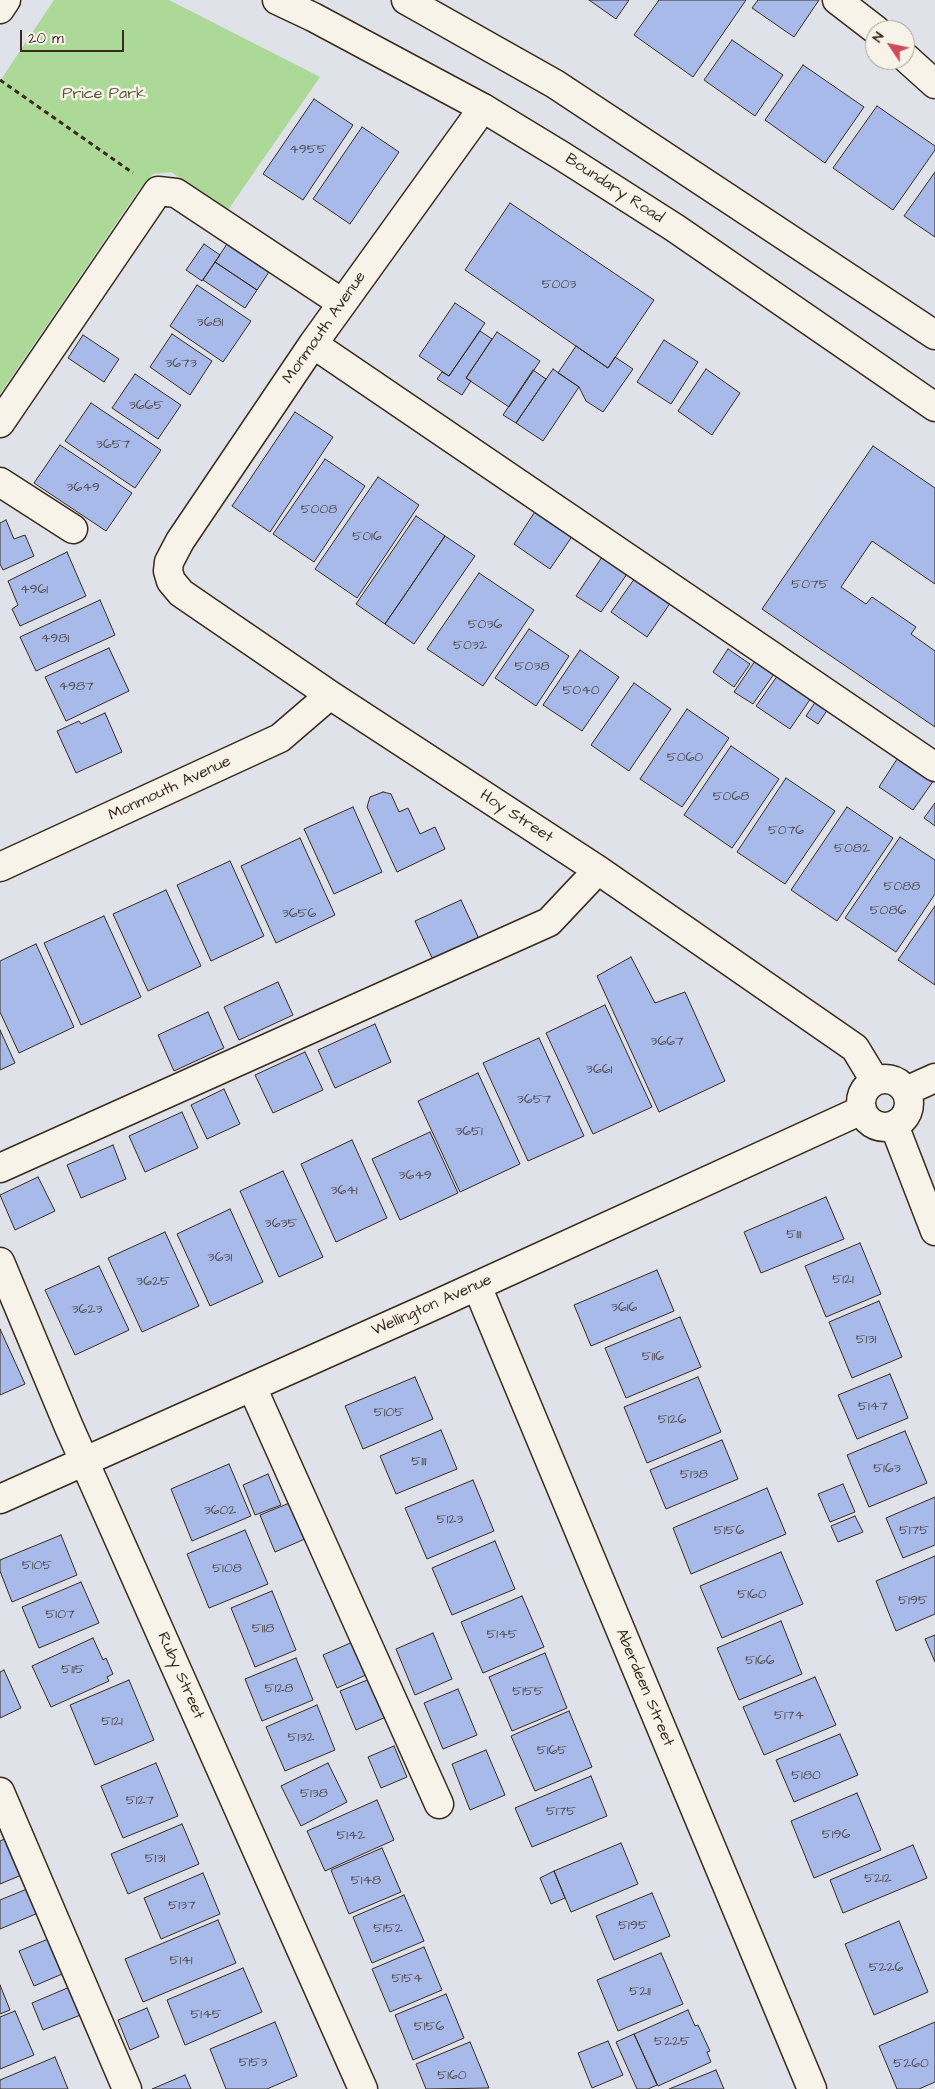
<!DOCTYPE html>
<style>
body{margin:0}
#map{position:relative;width:935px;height:2089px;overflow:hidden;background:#dfe2e8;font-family:"Architects Daughter",sans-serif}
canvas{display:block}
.north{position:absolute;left:865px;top:20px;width:50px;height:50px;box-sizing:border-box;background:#f7f3e8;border:1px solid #aca397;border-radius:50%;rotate:304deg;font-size:14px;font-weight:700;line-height:20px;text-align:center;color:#3b2a1e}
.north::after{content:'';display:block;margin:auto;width:18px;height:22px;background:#d1495b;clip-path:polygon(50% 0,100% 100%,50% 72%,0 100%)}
.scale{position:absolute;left:20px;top:30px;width:104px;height:22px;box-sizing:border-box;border:2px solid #3b2a1e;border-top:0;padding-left:6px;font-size:15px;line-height:18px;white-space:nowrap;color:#3b2a1e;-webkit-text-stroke:4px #f7f3e8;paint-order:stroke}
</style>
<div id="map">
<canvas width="935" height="2089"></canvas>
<div class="north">N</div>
<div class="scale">20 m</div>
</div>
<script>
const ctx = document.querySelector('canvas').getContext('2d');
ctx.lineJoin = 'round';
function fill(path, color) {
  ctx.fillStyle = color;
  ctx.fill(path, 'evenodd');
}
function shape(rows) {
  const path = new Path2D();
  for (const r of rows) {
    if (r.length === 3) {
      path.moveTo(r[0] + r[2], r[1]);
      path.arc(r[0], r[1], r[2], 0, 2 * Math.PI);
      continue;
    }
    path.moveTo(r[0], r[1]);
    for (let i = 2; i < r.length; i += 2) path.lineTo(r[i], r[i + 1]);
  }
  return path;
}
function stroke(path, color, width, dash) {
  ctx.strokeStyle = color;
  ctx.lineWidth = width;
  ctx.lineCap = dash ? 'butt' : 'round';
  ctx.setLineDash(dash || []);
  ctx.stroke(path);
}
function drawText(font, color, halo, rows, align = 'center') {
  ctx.font = font + ' "Architects Daughter",sans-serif';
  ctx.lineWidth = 5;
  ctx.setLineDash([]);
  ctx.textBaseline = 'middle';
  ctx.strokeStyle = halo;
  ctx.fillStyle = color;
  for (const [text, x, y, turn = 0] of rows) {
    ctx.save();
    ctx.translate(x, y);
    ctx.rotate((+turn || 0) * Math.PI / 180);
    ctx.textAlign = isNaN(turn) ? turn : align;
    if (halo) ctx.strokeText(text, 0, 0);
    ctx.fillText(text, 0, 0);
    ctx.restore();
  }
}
fill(shape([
 [54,0,169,0,320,77,228,210,171,172,153,174,138,191,0,394,0,81]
]), '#add998');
const building = shape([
 [589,0,629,0,616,19,589,0],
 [659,0,746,0,693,77,634,35,659,0],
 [758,0,819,0,794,37,752,8,758,0],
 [732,40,783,75,755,116,704,80,732,40],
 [803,65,864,107,825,163,765,120,803,65],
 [314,99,353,125,303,200,263,174,314,99],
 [877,106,935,146,935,150,893,210,833,168,877,106],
 [362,127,399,152,350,224,313,199,362,127],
 [935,172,935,237,904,216,935,172],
 [510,203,654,300,608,368,465,270,510,203],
 [204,244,220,255,202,281,186,270,204,244],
 [227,244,269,272,257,290,215,262,227,244],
 [215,262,257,290,245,308,203,280,215,262],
 [197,285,251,321,223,362,170,326,197,285],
 [455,303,485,323,449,376,419,356,455,303],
 [480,331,492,339,466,378,471,381,462,395,437,379,442,372,449,376,480,331],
 [497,332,540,361,509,407,466,378,497,332],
 [172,334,212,361,190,395,150,367,172,334],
 [83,335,119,359,104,382,68,358,83,335],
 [664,340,698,362,671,404,637,382,664,340],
 [576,346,608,368,615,357,633,369,603,412,586,401,579,387,558,373,576,346],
 [553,369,579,387,543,441,516,423,553,369],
 [706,369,740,393,712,435,678,411,706,369],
 [533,370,546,379,516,423,503,415,533,370],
 [135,374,181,405,158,439,112,408,135,374],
 [91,403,161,450,135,488,65,441,91,403],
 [295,412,333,437,270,532,232,506,295,412],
 [60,445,132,493,106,531,34,483,60,445],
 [873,446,935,488,935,584,872,541,841,587,866,604,872,597,916,627,911,634,935,651,935,727,762,609,873,446],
 [325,459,365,486,314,562,273,534,325,459],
 [378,477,419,505,357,598,315,569,378,477],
 [536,510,573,535,550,569,514,544,536,510],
 [416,516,445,536,385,624,356,604,416,516],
 [6,520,14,539,25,535,34,556,3,570,0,564,0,523,6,520],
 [445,536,475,556,414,644,385,624,445,536],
 [67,552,86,596,20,626,12,609,18,605,8,581,67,552],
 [604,554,629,571,601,612,576,596,604,554],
 [479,573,534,610,483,686,427,649,479,573],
 [635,578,671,602,647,637,611,612,635,578],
 [100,600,115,635,36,671,20,637,100,600],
 [529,629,569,656,536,706,495,678,529,629],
 [109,648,129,691,66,721,45,677,109,648],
 [728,649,750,664,734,687,713,672,728,649],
 [580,650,619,677,582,731,543,705,580,650],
 [755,661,774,674,753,704,734,692,755,661],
 [778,675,811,698,790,729,756,706,778,675],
 [634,683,671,709,629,771,591,745,634,683],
 [816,701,828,709,818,724,806,716,816,701],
 [687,709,729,738,682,807,640,779,687,709],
 [105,713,122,752,76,773,57,731,79,721,81,724,105,713],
 [731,746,779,779,732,848,684,815,731,746],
 [899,756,934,780,913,810,879,787,899,756],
 [786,778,835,811,785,884,737,852,786,778],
 [383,792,391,794,399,812,408,808,420,834,435,827,445,849,397,872,367,807,370,797,383,792],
 [935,803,935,826,924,818,935,803],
 [353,807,382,872,334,894,304,829,353,807],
 [847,807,893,838,837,921,791,890,847,807],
 [900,837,935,860,935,894,896,952,845,918,900,837],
 [300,838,335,915,276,943,241,866,300,838],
 [230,861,264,936,211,961,177,885,230,861],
 [166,890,201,966,148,991,113,914,166,890],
 [461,900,480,941,434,962,415,921,461,900],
 [935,906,935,985,898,960,935,906],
 [104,916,141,997,81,1025,44,943,104,916],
 [36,944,74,1027,19,1053,0,1012,0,961,36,944],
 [631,957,655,1003,685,992,725,1081,659,1112,597,976,631,957],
 [278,982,293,1015,239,1040,224,1007,278,982],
 [605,1005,652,1107,593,1134,546,1033,605,1005],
 [208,1012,224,1048,174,1071,158,1035,208,1012],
 [375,1024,391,1062,335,1088,318,1050,375,1024],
 [0,1030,15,1063,0,1070,0,1030],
 [539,1038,584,1136,528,1161,483,1063,539,1038],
 [305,1052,323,1090,273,1113,255,1075,305,1052],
 [478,1073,520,1164,460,1192,418,1101,478,1073],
 [224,1089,240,1124,207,1139,191,1105,224,1089],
 [182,1112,198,1148,145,1172,129,1136,182,1112],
 [430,1132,458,1193,400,1220,372,1159,430,1132],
 [352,1140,387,1218,336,1242,301,1164,352,1140],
 [113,1145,126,1179,81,1198,67,1165,113,1145],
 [283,1171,323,1257,279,1277,240,1191,283,1171],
 [38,1177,55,1211,15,1230,0,1195,38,1177],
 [826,1197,844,1239,761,1273,744,1232,826,1197],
 [230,1209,263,1282,210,1306,177,1234,230,1209],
 [165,1232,199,1306,142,1332,108,1258,165,1232],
 [860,1243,881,1294,826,1317,805,1266,860,1243],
 [99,1266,129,1330,75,1355,45,1290,99,1266],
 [657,1270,674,1311,591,1346,574,1305,657,1270],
 [879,1301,902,1357,852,1378,829,1322,879,1301],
 [680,1317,701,1367,626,1398,605,1348,680,1317],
 [0,1329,25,1384,0,1395,0,1329],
 [890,1374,908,1418,857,1439,838,1395,890,1374],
 [415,1377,433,1419,363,1449,345,1406,415,1377],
 [698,1377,721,1432,647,1463,624,1407,698,1377],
 [441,1430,457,1469,396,1494,380,1456,441,1430],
 [905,1431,927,1483,869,1507,847,1455,905,1431],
 [722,1440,738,1479,666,1509,650,1470,722,1440],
 [229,1464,251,1516,192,1541,171,1489,229,1464],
 [268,1474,281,1505,255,1515,243,1485,268,1474],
 [473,1480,494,1531,427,1559,405,1508,473,1480],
 [843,1484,855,1512,830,1522,818,1494,843,1484],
 [767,1488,786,1534,691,1574,673,1528,767,1488],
 [935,1497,935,1545,903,1558,886,1518,935,1497],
 [292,1502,307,1538,275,1552,260,1515,292,1502],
 [855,1516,863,1532,838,1542,831,1526,855,1516],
 [245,1530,268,1584,209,1608,187,1554,245,1530],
 [61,1535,77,1575,12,1602,0,1571,0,1560,61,1535],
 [495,1541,515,1589,452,1615,432,1568,495,1541],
 [781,1552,803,1604,722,1638,700,1586,781,1552],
 [935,1556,935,1614,896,1631,876,1581,935,1556],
 [81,1582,99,1623,39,1648,22,1607,81,1582],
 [272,1591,296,1650,255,1667,231,1608,272,1591],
 [522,1596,544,1647,483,1673,461,1622,522,1596],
 [781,1621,802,1674,739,1700,717,1648,781,1621],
 [433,1633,452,1679,415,1695,396,1649,433,1633],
 [935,1635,935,1662,925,1639,935,1635],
 [93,1638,103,1660,106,1658,113,1674,107,1677,109,1681,51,1707,32,1666,93,1638],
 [355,1641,368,1674,337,1688,323,1655,355,1641],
 [545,1653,567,1708,512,1731,489,1677,545,1653],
 [296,1658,313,1700,262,1721,245,1679,296,1658],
 [4,1670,21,1708,0,1718,0,1672,4,1670],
 [815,1677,836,1725,764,1755,743,1707,815,1677],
 [370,1679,386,1717,356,1730,340,1691,370,1679],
 [129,1680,154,1740,95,1765,70,1705,129,1680],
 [458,1689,477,1735,443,1749,424,1703,458,1689],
 [317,1705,335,1750,285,1771,266,1727,317,1705],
 [569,1711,592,1767,535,1791,511,1736,569,1711],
 [840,1734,858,1775,794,1802,776,1760,840,1734],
 [394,1746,407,1777,381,1788,368,1757,394,1746],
 [486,1750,505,1795,470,1810,452,1764,486,1750],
 [156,1763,178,1816,123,1838,101,1786,156,1763],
 [328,1763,347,1802,301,1826,281,1786,328,1763],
 [591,1776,607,1816,532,1847,515,1808,591,1776],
 [857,1793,881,1850,814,1878,791,1821,857,1793],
 [377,1800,394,1840,325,1871,307,1831,377,1800],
 [182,1824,199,1864,128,1894,111,1854,182,1824],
 [9,1837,24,1874,0,1884,0,1841,9,1837],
 [621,1843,638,1884,571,1912,554,1871,621,1843],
 [913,1845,927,1878,843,1913,830,1880,913,1845],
 [382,1848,401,1892,349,1914,331,1870,382,1848],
 [554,1871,565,1898,551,1904,540,1878,554,1871],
 [203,1873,220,1914,161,1939,144,1898,203,1873],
 [27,1889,38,1913,0,1929,0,1900,27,1889],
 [652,1893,670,1936,614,1960,596,1916,652,1893],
 [404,1895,424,1941,372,1963,353,1917,404,1895],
 [218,1920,236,1963,143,2002,125,1959,218,1920],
 [899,1921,928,1992,874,2015,845,1944,899,1921],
 [53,1937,67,1972,34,1986,19,1951,53,1937],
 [424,1947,442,1990,390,2012,372,1969,424,1947],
 [661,1953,683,2004,618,2031,597,1980,661,1953],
 [243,1968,262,2012,185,2045,167,2000,243,1968],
 [0,1985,10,2010,0,2014,0,1985],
 [72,1986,83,2014,43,2030,32,2003,72,1986],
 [446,1994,464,2038,413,2060,395,2015,446,1994],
 [147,2008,159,2037,130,2050,118,2020,147,2008],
 [688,2010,695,2026,698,2025,710,2051,707,2052,711,2062,658,2086,634,2034,688,2010],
 [15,2011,34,2055,0,2069,0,2017,15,2011],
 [275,2022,297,2076,267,2089,226,2089,210,2049,275,2022],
 [935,2022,935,2082,919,2089,897,2089,879,2046,935,2022],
 [634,2034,657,2085,648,2089,637,2089,616,2042,634,2034],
 [608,2041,623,2075,592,2088,578,2053,608,2041],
 [470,2042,489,2088,426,2089,416,2064,470,2042],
 [55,2057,68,2089,0,2089,0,2080,55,2057],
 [716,2070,724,2089,669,2089,716,2070],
 [185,2075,191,2089,152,2089,185,2075]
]);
fill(building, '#a8bae9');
stroke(building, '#3b2a1e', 1);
const minor = shape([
 [837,0,876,30],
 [0,9,6,0],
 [905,57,935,84],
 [483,108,313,344,180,541,169,562,168,571,171,581,181,593,330,695,598,870,855,1048,875,1081],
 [313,344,935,767],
 [0,423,158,191,176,193,342,303],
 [0,482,73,529],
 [0,867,280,738,330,695],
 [885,1103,24],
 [906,1091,935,1078],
 [894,1125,935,1231],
 [0,1168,549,922,598,870],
 [0,1262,69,1427,363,2089],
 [477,1286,812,2089],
 [252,1387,439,1804],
 [0,1499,435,1305,862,1110],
 [0,1792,127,2089]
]);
const major = shape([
 [277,0,313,17,483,108,562,156,675,228,935,407],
 [406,0,555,84,935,335]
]);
stroke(minor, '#3b2a1e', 31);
stroke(major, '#3b2a1e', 31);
stroke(shape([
 [0,80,133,173]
]), '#3b2a1e', 3, [5, 4]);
stroke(minor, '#f7f3e8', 28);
stroke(major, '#f7f3e8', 28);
drawText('14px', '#564e51', null, [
 ["4955",308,150],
 ["5003",559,285],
 ["3681",210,323],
 ["3673",181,364],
 ["3665",146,406],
 ["3657",113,445],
 ["3649",83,488],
 ["5008",319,510],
 ["5016",367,537],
 ["5075",810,585],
 ["4961",34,590],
 ["5036",485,625],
 ["4981",55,639],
 ["5032",470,646],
 ["5038",532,667],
 ["4987",76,687],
 ["5040",581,691],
 ["5060",685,758],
 ["5068",731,797],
 ["5076",786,831],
 ["5082",852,849],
 ["5088",902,887],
 ["5086",888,911],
 ["3656",299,914],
 ["3667",667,1042],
 ["3661",599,1070],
 ["3657",534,1100],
 ["3651",469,1132],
 ["3649",415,1176],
 ["3641",344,1191],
 ["3635",281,1224],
 ["5111",794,1235],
 ["3631",220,1258],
 ["5121",843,1280],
 ["3625",153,1282],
 ["3616",624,1308],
 ["3623",87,1310],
 ["5131",866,1340],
 ["5116",653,1357],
 ["5147",873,1407],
 ["5105",389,1413],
 ["5126",672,1420],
 ["5111",419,1462],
 ["5163",887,1469],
 ["5138",694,1475],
 ["3602",220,1511],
 ["5123",450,1520],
 ["5156",729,1531],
 ["5175",914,1531],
 ["5105",37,1566],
 ["5108",227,1569],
 ["5160",752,1595],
 ["5195",913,1601],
 ["5107",60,1615],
 ["5118",263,1629],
 ["5145",502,1635],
 ["5166",760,1661],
 ["5115",73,1670],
 ["5128",279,1689],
 ["5155",528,1692],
 ["5174",789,1716],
 ["5121",112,1722],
 ["5132",301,1738],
 ["5165",552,1751],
 ["5180",806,1776],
 ["5138",314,1794],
 ["5127",140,1801],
 ["5175",561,1812],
 ["5196",836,1835],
 ["5142",351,1836],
 ["5131",155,1859],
 ["5212",878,1879],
 ["5148",366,1881],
 ["5137",182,1906],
 ["5195",633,1926],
 ["5152",388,1929],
 ["5141",181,1961],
 ["5226",886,1968],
 ["5154",407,1979],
 ["5211",640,1992],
 ["5145",206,2015],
 ["5156",429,2027],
 ["5225",672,2042],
 ["5153",253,2063],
 ["5260",911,2064],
 ["5160",452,2076]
]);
drawText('16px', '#58563c', '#f7f3e8', [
 ["Price Park",104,95]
]);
drawText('16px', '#3b2a1e', '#f7f3e8', [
 ["Boundary Road",614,189,33],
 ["Monmouth Avenue",325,328,-55],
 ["Monmouth Avenue",170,789,-25],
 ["Hoy Street",516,817,33],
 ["Wellington Avenue",432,1306,-24],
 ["Ruby Street",180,1676,66],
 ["Aberdeen Street",644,1688,67]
]);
</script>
